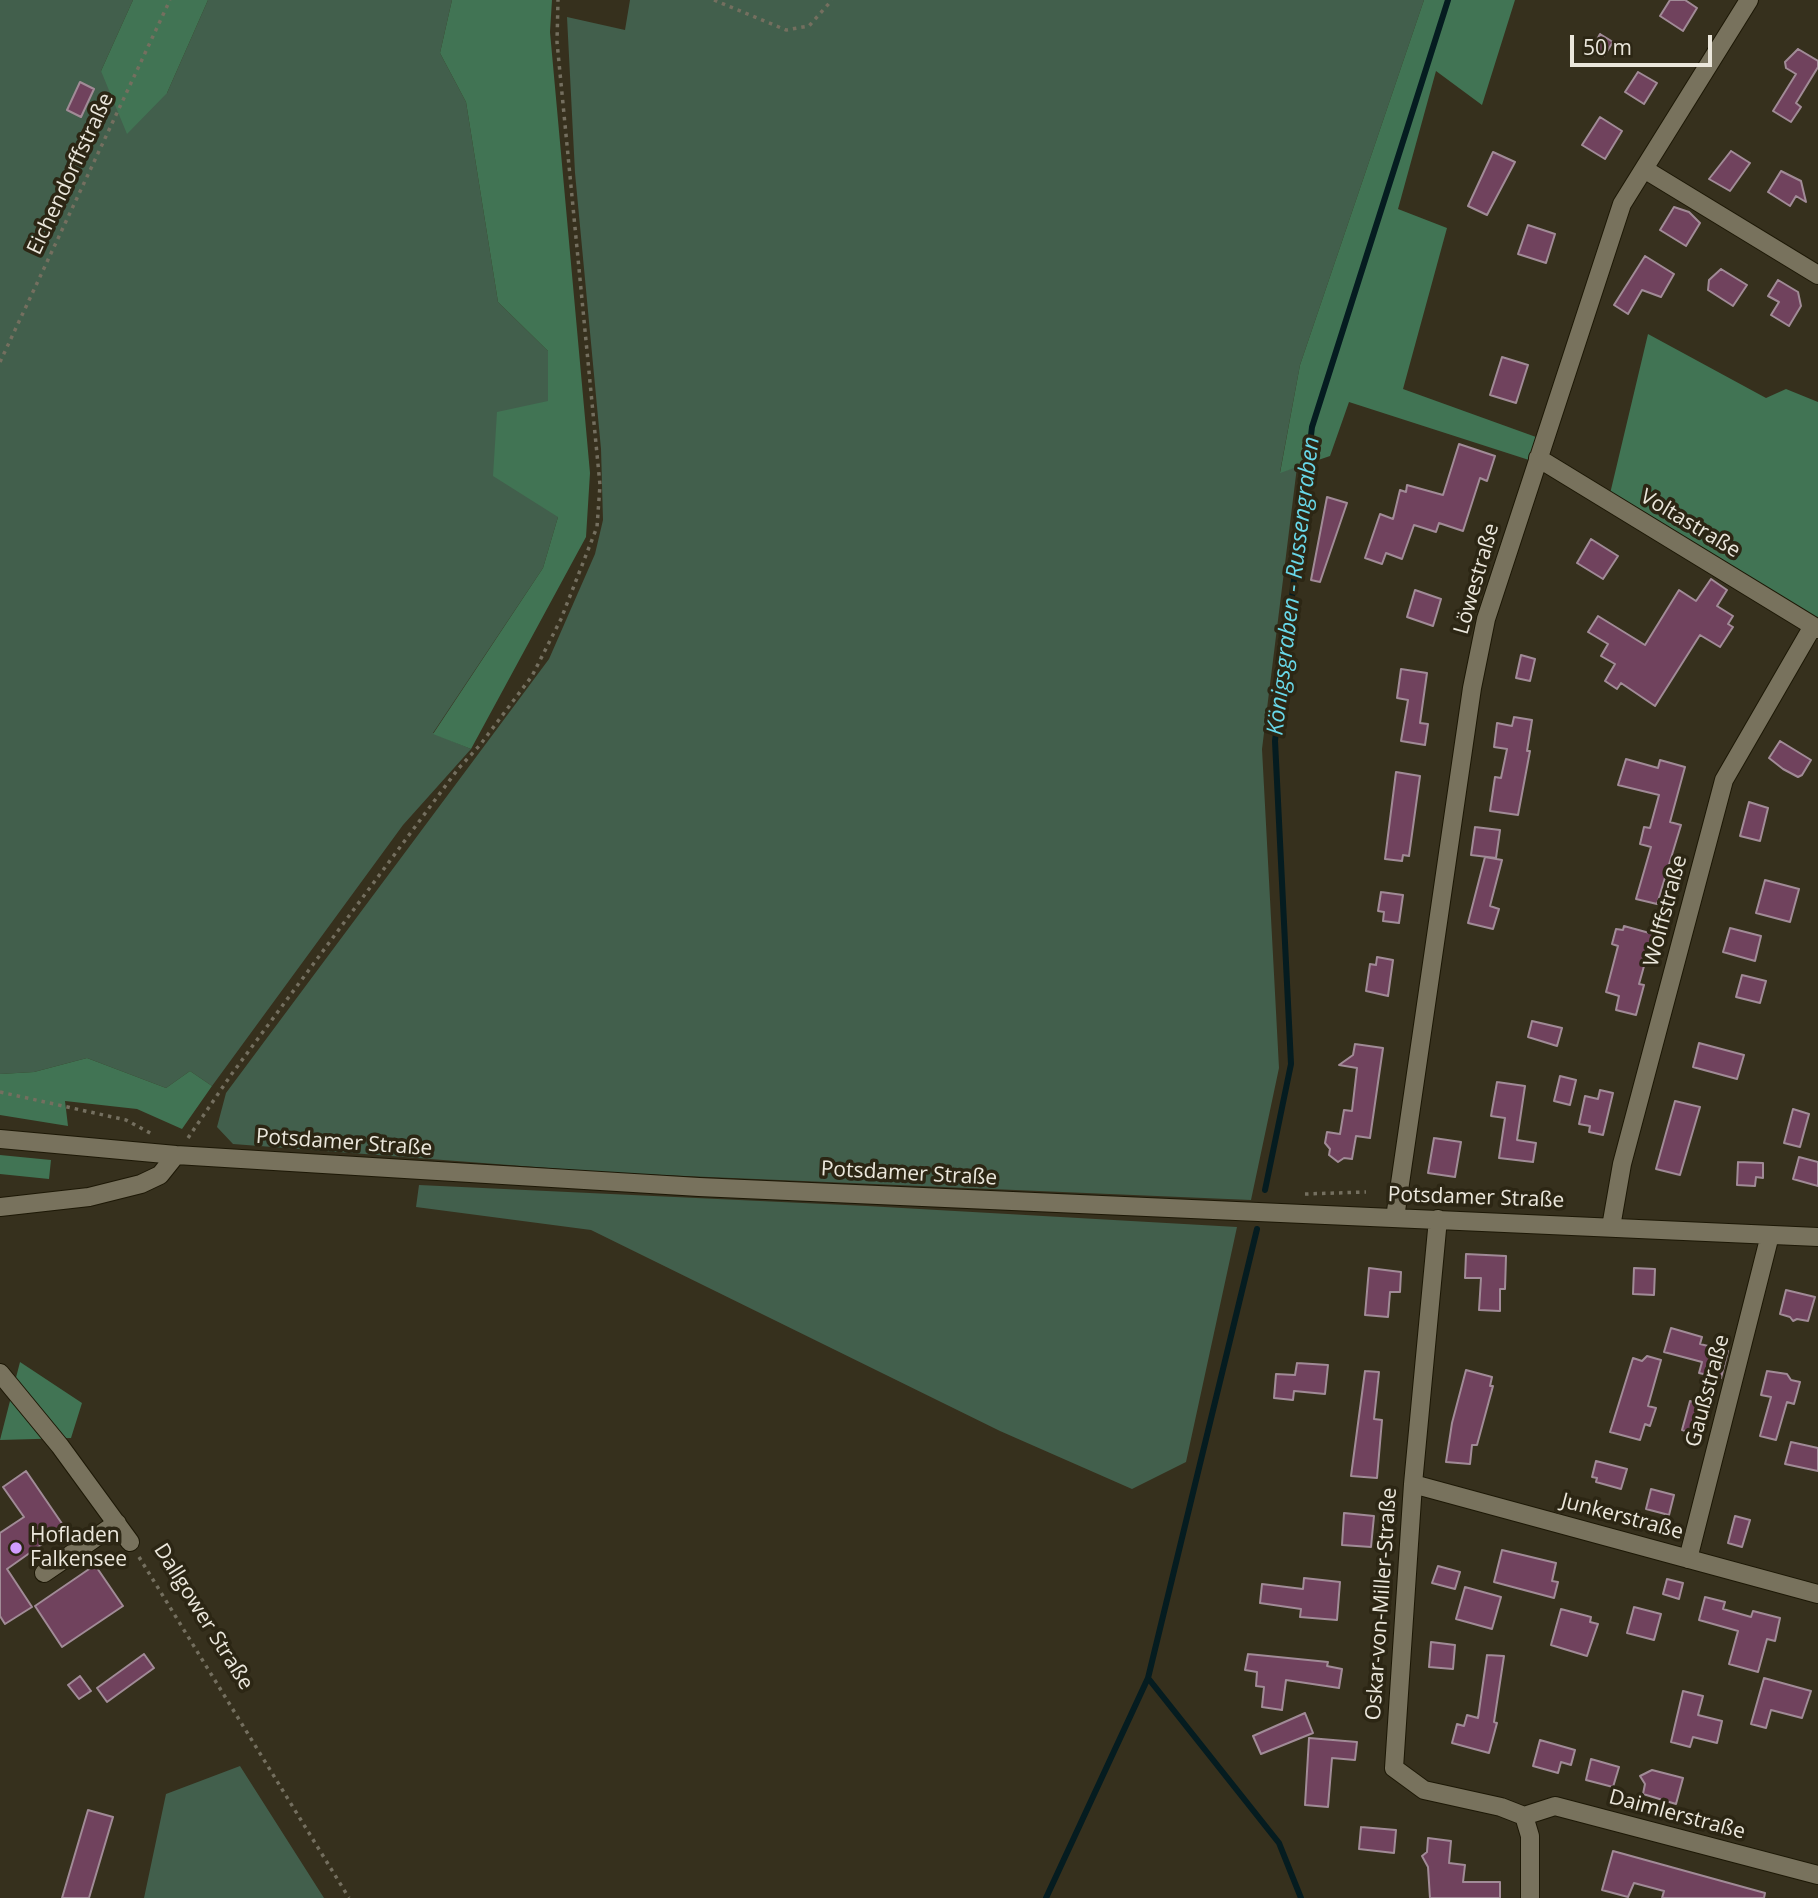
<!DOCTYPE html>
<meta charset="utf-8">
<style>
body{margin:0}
#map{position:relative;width:1818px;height:1898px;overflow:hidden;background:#36301d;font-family:"Open Sans",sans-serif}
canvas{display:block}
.scale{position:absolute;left:1570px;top:35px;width:142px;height:32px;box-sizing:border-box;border:4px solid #ebe7dc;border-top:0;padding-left:9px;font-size:21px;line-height:24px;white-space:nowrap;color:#ebe7dc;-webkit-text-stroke:5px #2c2614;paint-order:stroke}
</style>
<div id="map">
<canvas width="1818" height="1898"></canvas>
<div class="scale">50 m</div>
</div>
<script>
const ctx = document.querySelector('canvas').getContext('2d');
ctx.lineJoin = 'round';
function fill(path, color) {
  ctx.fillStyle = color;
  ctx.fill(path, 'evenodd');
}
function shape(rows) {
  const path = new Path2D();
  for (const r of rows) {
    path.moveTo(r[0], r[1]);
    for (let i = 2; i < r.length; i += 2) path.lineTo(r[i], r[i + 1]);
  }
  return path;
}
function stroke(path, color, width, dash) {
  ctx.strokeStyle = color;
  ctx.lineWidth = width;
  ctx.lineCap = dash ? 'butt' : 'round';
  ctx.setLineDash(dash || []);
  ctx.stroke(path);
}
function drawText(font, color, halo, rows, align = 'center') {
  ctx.font = font + ' "Open Sans",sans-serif';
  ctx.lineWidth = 7;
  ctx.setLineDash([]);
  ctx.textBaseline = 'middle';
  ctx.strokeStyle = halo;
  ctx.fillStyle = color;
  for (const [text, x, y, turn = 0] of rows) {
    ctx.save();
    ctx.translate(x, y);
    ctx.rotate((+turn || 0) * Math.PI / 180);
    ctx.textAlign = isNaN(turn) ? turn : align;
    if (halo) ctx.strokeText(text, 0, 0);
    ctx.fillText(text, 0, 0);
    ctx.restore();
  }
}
fill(shape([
 [0,0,133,0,101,71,167,93,208,0,452,0,440,53,466,102,498,302,548,351,549,401,558,517,543,568,433,733,471,749,403,825,212,1086,190,1071,166,1088,87,1058,34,1072,0,1074],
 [630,0,1424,0,1300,365,1280,472,1297,467,1262,749,1279,1068,1251,1200,614,1173,233,1144,217,1127,226,1093,549,659,595,554,603,520,601,449,575,173,567,17,625,30],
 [419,1185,867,1206,1237,1227,1186,1462,1132,1489,1000,1431,591,1230,416,1207],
 [240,1766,324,1898,144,1898,166,1794]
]), '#425f4c');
fill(shape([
 [133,0,208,0,167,93,127,134,101,71],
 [452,0,552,0,550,32,590,473,586,537,471,749,433,734,543,568,558,517,493,476,497,412,548,401,548,351,498,302,466,102,440,53],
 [1424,0,1515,0,1482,105,1436,71,1398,209,1447,228,1403,389,1536,437,1529,460,1349,402,1330,456,1280,473,1300,365],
 [1648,334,1766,398,1786,389,1818,402,1818,626,1609,498],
 [87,1058,166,1088,190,1071,212,1086,182,1129,137,1109,65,1101,68,1126,0,1115,0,1074,34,1072],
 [0,1155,51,1160,49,1179,0,1174],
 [20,1362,82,1403,71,1438,0,1440]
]), '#417454');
stroke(shape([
 [1265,1190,1291,1064,1275,741,1312,427,1448,0],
 [1148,1678,1279,1843,1301,1898],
 [1046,1898,1148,1678,1257,1229]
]), '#051c20', 6);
const building = shape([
 [1670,0,1685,0,1697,8,1683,31,1660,16,1670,0],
 [1600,34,1613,42,1604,56,1592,49,1600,34],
 [1798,49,1818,61,1818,67,1796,103,1801,107,1791,122,1773,111,1796,74,1786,68,1785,62,1798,49],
 [1638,72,1657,83,1644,104,1625,92,1638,72],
 [80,82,94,89,81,117,67,110,80,82],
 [1600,117,1622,131,1605,159,1582,145,1600,117],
 [1731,151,1750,163,1730,191,1709,179,1731,151],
 [1493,152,1515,162,1487,215,1468,206,1493,152],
 [1781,171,1801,181,1806,202,1796,196,1790,206,1768,192,1781,171],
 [1674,207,1689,212,1700,223,1686,246,1660,230,1674,207],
 [1528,225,1555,234,1546,263,1518,254,1528,225],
 [1645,256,1674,274,1661,297,1642,290,1628,314,1614,305,1645,256],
 [1721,269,1747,285,1733,306,1708,290,1709,280,1721,269],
 [1778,280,1798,292,1801,306,1789,326,1771,315,1779,302,1768,296,1778,280],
 [1502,357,1528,365,1516,403,1490,395,1502,357],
 [1459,444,1495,456,1487,481,1480,478,1463,531,1439,523,1436,532,1414,525,1402,559,1386,553,1382,564,1365,558,1380,514,1393,519,1400,490,1406,492,1407,485,1443,495,1459,444],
 [1327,497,1347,503,1320,582,1311,580,1327,497],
 [1591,539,1618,556,1603,579,1577,563,1591,539],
 [1711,579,1727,590,1717,606,1733,616,1728,624,1733,627,1720,647,1700,635,1655,706,1621,683,1617,689,1605,681,1615,664,1601,656,1608,644,1588,632,1598,616,1645,645,1679,590,1696,601,1711,579],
 [1415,590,1441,599,1433,626,1407,617,1415,590],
 [1521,655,1535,659,1530,681,1516,678,1521,655],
 [1401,669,1427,673,1420,723,1428,724,1425,745,1401,741,1408,700,1397,698,1401,669],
 [1514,717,1532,720,1527,751,1530,751,1518,815,1490,811,1495,777,1501,778,1507,749,1494,747,1497,723,1512,726,1514,717],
 [1780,741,1811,760,1802,775,1798,777,1783,769,1769,758,1780,741],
 [1626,759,1658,768,1660,760,1685,767,1670,822,1681,825,1657,904,1636,899,1651,847,1640,844,1644,827,1650,828,1659,795,1618,785,1626,759],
 [1396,772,1420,776,1409,856,1403,855,1402,861,1385,859,1396,772],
 [1749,802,1768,808,1760,841,1740,836,1749,802],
 [1475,827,1500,830,1496,858,1471,855,1475,827],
 [1485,857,1502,860,1490,906,1499,909,1493,929,1468,923,1485,857],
 [1765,880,1799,889,1790,922,1756,913,1765,880],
 [1381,892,1403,895,1399,923,1383,921,1384,912,1378,911,1381,892],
 [1624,926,1653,934,1639,984,1644,985,1636,1015,1616,1010,1619,996,1606,992,1618,946,1612,944,1616,929,1623,930,1624,926],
 [1730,928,1761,936,1755,961,1723,952,1730,928],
 [1377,957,1393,960,1388,996,1366,991,1370,964,1376,965,1377,957],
 [1742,975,1766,981,1760,1003,1736,997,1742,975],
 [1532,1021,1562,1028,1557,1046,1528,1037,1532,1021],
 [1699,1043,1744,1055,1737,1079,1693,1067,1699,1043],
 [1355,1044,1383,1048,1370,1138,1356,1136,1352,1159,1344,1158,1338,1162,1329,1155,1330,1149,1325,1143,1327,1132,1340,1134,1344,1110,1352,1111,1357,1068,1339,1065,1353,1055,1355,1044],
 [1560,1076,1576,1080,1570,1105,1554,1101,1560,1076],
 [1497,1082,1525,1086,1517,1140,1536,1143,1533,1162,1499,1158,1505,1118,1491,1116,1497,1082],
 [1600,1090,1613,1093,1603,1135,1589,1132,1590,1126,1579,1124,1585,1096,1598,1099,1600,1090],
 [1675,1101,1700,1107,1680,1175,1656,1169,1675,1101],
 [1793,1109,1809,1114,1800,1147,1784,1143,1793,1109],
 [1434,1138,1461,1142,1455,1177,1428,1173,1434,1138],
 [1799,1157,1818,1162,1818,1186,1793,1179,1799,1157],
 [1738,1162,1763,1163,1763,1178,1756,1177,1755,1186,1737,1185,1738,1162],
 [1466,1254,1506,1256,1505,1289,1500,1289,1500,1311,1479,1310,1481,1278,1465,1278,1466,1254],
 [1369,1268,1401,1272,1400,1292,1390,1292,1388,1317,1365,1315,1369,1268],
 [1634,1268,1655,1269,1654,1295,1633,1294,1634,1268],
 [1786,1290,1815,1297,1808,1321,1797,1319,1793,1321,1790,1317,1780,1314,1786,1290],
 [1671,1328,1702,1337,1700,1344,1728,1351,1721,1378,1699,1373,1702,1362,1664,1352,1671,1328],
 [1647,1356,1661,1360,1648,1406,1656,1408,1650,1426,1645,1424,1640,1440,1610,1432,1633,1358,1642,1361,1647,1356],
 [1297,1363,1328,1365,1325,1394,1294,1391,1293,1400,1274,1398,1276,1374,1295,1375,1297,1363],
 [1466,1370,1492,1377,1490,1386,1493,1386,1477,1445,1472,1445,1470,1464,1446,1462,1452,1423,1466,1370],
 [1365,1371,1379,1372,1374,1419,1382,1420,1377,1478,1351,1476,1365,1371],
 [1767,1371,1787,1374,1791,1380,1800,1382,1794,1404,1787,1402,1776,1440,1760,1436,1771,1397,1761,1395,1767,1371],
 [1690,1401,1704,1405,1696,1434,1682,1430,1690,1401],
 [1791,1442,1818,1448,1818,1471,1785,1464,1791,1442],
 [1596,1461,1627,1469,1621,1489,1596,1482,1597,1478,1592,1477,1596,1461],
 [26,1471,65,1528,7,1569,32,1607,5,1624,0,1616,0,1533,24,1517,3,1487,26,1471],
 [1651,1489,1674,1495,1669,1515,1646,1509,1651,1489],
 [1344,1513,1374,1516,1371,1547,1342,1545,1344,1513],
 [1735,1516,1750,1520,1742,1547,1728,1543,1735,1516],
 [1502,1550,1556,1563,1552,1581,1558,1582,1554,1598,1494,1582,1502,1550],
 [95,1565,123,1606,62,1647,35,1606,95,1565],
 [1438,1566,1460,1572,1455,1589,1432,1583,1438,1566],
 [1304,1578,1340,1582,1337,1620,1300,1617,1301,1609,1260,1603,1262,1584,1303,1589,1304,1578],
 [1667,1579,1683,1583,1679,1599,1663,1594,1667,1579],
 [1465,1587,1501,1597,1492,1629,1456,1619,1465,1587],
 [1705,1597,1725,1602,1723,1609,1751,1617,1753,1611,1780,1618,1775,1641,1767,1639,1758,1672,1729,1664,1738,1631,1699,1620,1705,1597],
 [1634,1607,1661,1614,1654,1640,1627,1633,1634,1607],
 [1561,1609,1591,1617,1590,1622,1598,1624,1587,1656,1551,1645,1561,1609],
 [1431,1642,1455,1645,1453,1669,1429,1667,1431,1642],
 [144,1654,154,1668,107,1702,97,1688,144,1654],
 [1248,1654,1328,1662,1327,1666,1342,1669,1339,1688,1286,1680,1282,1710,1262,1707,1264,1687,1256,1686,1257,1672,1245,1670,1248,1654],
 [1487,1655,1504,1656,1494,1722,1497,1723,1489,1753,1452,1743,1457,1724,1464,1726,1467,1715,1478,1718,1487,1655],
 [80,1676,91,1691,79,1699,68,1685,80,1676],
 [1764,1678,1811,1691,1802,1718,1771,1710,1766,1728,1751,1724,1764,1678],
 [1683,1691,1703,1696,1698,1715,1722,1721,1717,1743,1693,1737,1690,1747,1671,1742,1683,1691],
 [1305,1713,1313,1733,1261,1754,1253,1736,1305,1713],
 [1309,1738,1357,1742,1355,1760,1332,1758,1328,1807,1305,1805,1309,1738],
 [1540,1740,1575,1750,1571,1765,1561,1762,1558,1773,1533,1766,1540,1740],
 [1591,1759,1619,1767,1613,1787,1586,1780,1591,1759],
 [1652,1770,1683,1778,1676,1804,1643,1794,1645,1784,1640,1776,1652,1770],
 [88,1810,113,1817,89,1898,62,1898,88,1810],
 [1361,1827,1396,1830,1394,1853,1359,1849,1361,1827],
 [1428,1838,1451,1841,1449,1863,1465,1865,1463,1882,1500,1882,1500,1898,1430,1898,1428,1867,1422,1856,1427,1852,1428,1838],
 [1613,1851,1765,1893,1764,1898,1662,1898,1664,1891,1634,1883,1628,1897,1602,1890,1613,1851]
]);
fill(building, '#70425d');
stroke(building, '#a18b97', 2);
const minor = shape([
 [1644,169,1818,275],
 [1538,458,1818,629],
 [0,1139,176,1155,699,1187,1818,1237],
 [0,1207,89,1197,141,1184,160,1175,176,1155],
 [1395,1218,1472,688,1486,619,1622,204,1749,0],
 [1438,1219,1413,1484,1394,1768,1424,1790,1501,1807,1524,1816,1530,1836,1530,1898],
 [1611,1227,1622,1164,1724,780,1813,626],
 [0,1373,60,1446,130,1542],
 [1413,1484,1818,1594],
 [1688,1559,1770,1235],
 [44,1573,117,1523],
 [1524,1816,1555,1806,1818,1875]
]);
stroke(minor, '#1d1806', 20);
stroke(shape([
 [714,0,786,30,809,26,832,0],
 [0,362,170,0],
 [0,1092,126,1120,152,1134],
 [188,1138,231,1075,458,769,480,745,532,676,561,619,597,527,600,485,557,42,558,0],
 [1305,1194,1366,1192],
 [139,1557,349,1898]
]), '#746f5f', 3.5, [3.5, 5]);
stroke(minor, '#78725d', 18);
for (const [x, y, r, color] of [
 [16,1548,7,"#d19dfe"]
]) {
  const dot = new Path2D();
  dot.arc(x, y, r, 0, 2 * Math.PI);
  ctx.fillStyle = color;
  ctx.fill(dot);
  stroke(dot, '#2c2614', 2.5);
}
drawText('21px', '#ebe7dc', '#2c2614', [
 ["Eichendorffstraße",71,174,-65],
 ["Voltastraße",1690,524,31],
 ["Löwestraße",1477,579,-74],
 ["Wolffstraße",1666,911,-75],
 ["Potsdamer Straße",344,1143,4],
 ["Potsdamer Straße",909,1174,3],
 ["Potsdamer Straße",1476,1198,2],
 ["Gaußstraße",1708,1391,-75],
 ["Junkerstraße",1622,1517,15],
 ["Oskar-von-Miller-Straße",1382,1604,-86],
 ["Dallgower Straße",203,1617,58],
 ["Daimlerstraße",1677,1815,15]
]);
drawText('21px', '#ebe7dc', '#2c2614', [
 ["Hofladen",30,1536],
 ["Falkensee",30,1560]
], 'left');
drawText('italic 23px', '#68d8e9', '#2c2614', [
 ["Königsgraben - Russengraben",1294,586,-83]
]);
</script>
